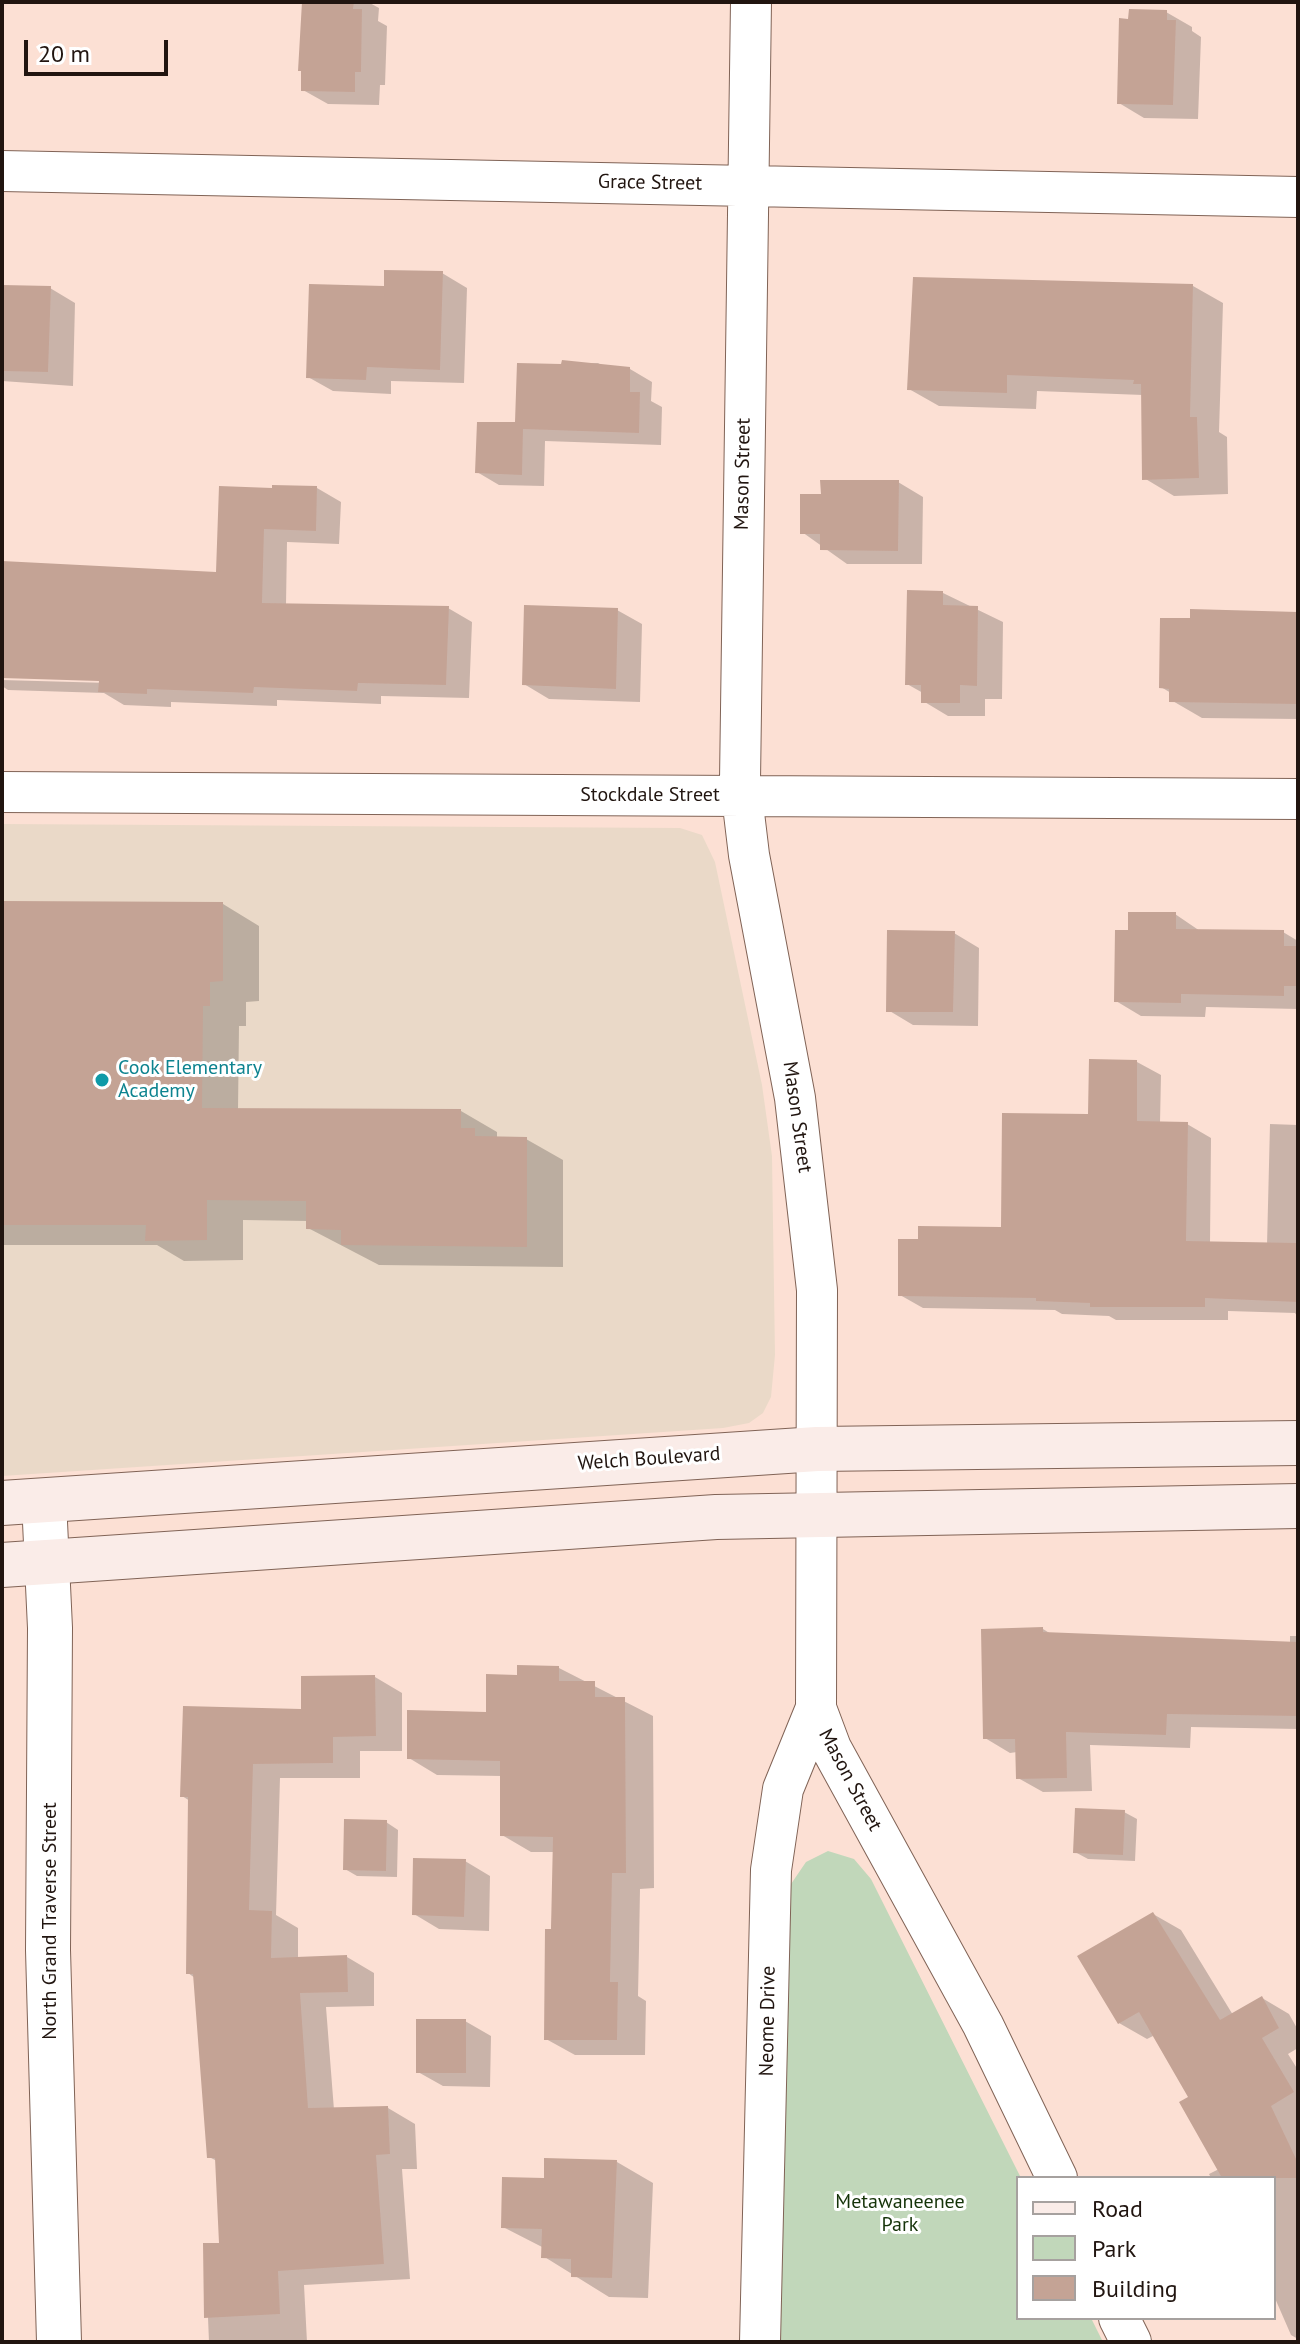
<!DOCTYPE html>
<style>
body{margin:0}
#map{position:relative;width:1300px;height:2344px;overflow:hidden;background:#fce0d4;font-family:"PT Sans",sans-serif}
canvas{display:block}
.frame{position:absolute;inset:0;border:4px solid #211510;pointer-events:none}
.legend{position:absolute;left:1016px;top:2176px;width:260px;height:144px;box-sizing:border-box;background:#fff;border:2px solid #a6a19f;margin:0;padding:10px 14px;list-style:none;font-size:24px;color:#211510}
.legend li{display:flex;align-items:center;gap:16px;height:40px}
.legend b{width:40px;border:2px solid #a6a19f}
.scale{position:absolute;left:24px;top:40px;width:144px;height:36px;box-sizing:border-box;border:4px solid #211510;border-top:0;padding-left:10px;font-size:24px;line-height:28px;white-space:nowrap;color:#211510;-webkit-text-stroke:6px #fff;paint-order:stroke}
</style>
<div id="map">
<canvas width="1300" height="2344"></canvas>
<div class="frame"></div>
<ul class="legend">
<li><b style="height:10px;background:#faece8"></b>Road</li>
<li><b style="height:22px;background:#c1d7ba"></b>Park</li>
<li><b style="height:22px;background:#c4a395"></b>Building</li>
</ul>
<div class="scale">20 m</div>
</div>
<script>
const ctx = document.querySelector('canvas').getContext('2d');
ctx.lineJoin = 'round';
function fill(path, color) {
  ctx.fillStyle = color;
  ctx.fill(path, 'evenodd');
}
function shape(rows) {
  const path = new Path2D();
  for (const r of rows) {
    path.moveTo(r[0], r[1]);
    for (let i = 2; i < r.length; i += 2) path.lineTo(r[i], r[i + 1]);
  }
  return path;
}
function stroke(path, color, width, dash) {
  ctx.strokeStyle = color;
  ctx.lineWidth = width;
  ctx.lineCap = dash ? 'butt' : 'round';
  ctx.setLineDash(dash || []);
  ctx.stroke(path);
}
function drawText(font, color, halo, rows, align = 'center') {
  ctx.font = font + ' "PT Sans",sans-serif';
  ctx.lineWidth = 6;
  ctx.setLineDash([]);
  ctx.textBaseline = 'middle';
  ctx.strokeStyle = halo;
  ctx.fillStyle = color;
  for (const [text, x, y, turn = 0] of rows) {
    ctx.save();
    ctx.translate(x, y);
    ctx.rotate((+turn || 0) * Math.PI / 180);
    ctx.textAlign = isNaN(turn) ? turn : align;
    if (halo) ctx.strokeText(text, 0, 0);
    ctx.fillText(text, 0, 0);
    ctx.restore();
  }
}
fill(shape([
 [2,824,680,828,702,835,715,862,762,1085,772,1156,775,1355,771,1397,763,1413,749,1423,723,1428,2,1476]
]), '#ead9c8');
fill(shape([
 [828,1851,854,1859,871,1879,1021,2178,1018,2178,1018,2318,1091,2318,1103,2342,777,2342,791,1884,806,1862]
]), '#c1d7ba');
fill(shape([
 [303,2,368,2,379,8,378,21,387,26,385,85,380,85,379,105,328,104,303,90],
 [1166,12,1192,27,1192,31,1201,37,1198,119,1144,118,1119,103],
 [442,273,467,288,464,383,391,381,391,394,333,391,308,377,386,288],
 [1193,286,1223,303,1219,432,1227,437,1228,494,1174,496,1144,478,1143,395,1037,391,1036,409,939,406,909,389],
 [2,288,50,288,75,303,73,386,2,381],
 [598,363,606,368,630,369,652,382,651,401,662,407,661,445,545,441,544,486,499,485,477,472,517,425,519,365],
 [898,482,923,497,922,564,847,564,802,532,823,496],
 [221,488,317,488,341,502,339,544,287,542,286,605,448,608,472,622,469,698,381,696,381,704,277,700,277,706,171,702,171,707,124,705,104,693,8,690,2,686,2,680,109,683,109,679,2,676,2,563,218,574],
 [943,593,1003,622,1002,699,985,699,985,716,948,716,923,701,923,693,907,684],
 [617,610,642,624,640,702,549,699,524,684],
 [1298,614,1298,719,1202,718,1171,700,1171,693,1161,687],
 [2,903,223,904,259,926,259,1001,246,1002,246,1026,239,1026,238,1110,461,1111,497,1132,497,1138,526,1139,563,1160,563,1267,379,1265,308,1228,308,1221,243,1220,243,1260,184,1261,157,1245,3,1245,2,1262],
 [1175,914,1200,931,1283,932,1298,941,1298,1009,1206,1007,1205,1017,1141,1016,1116,1001,1130,932],
 [954,933,979,948,978,1026,913,1025,888,1010],
 [1137,1062,1161,1075,1160,1123,1187,1124,1211,1138,1210,1244,1267,1245,1270,1124,1298,1125,1298,1317,1295,1313,1228,1311,1228,1320,1116,1320,1109,1316,1062,1314,1055,1310,923,1308,900,1295,920,1241,1003,1229,1090,1116],
 [1043,1629,1051,1634,1290,1643,1290,1636,1298,1636,1298,1729,1191,1727,1190,1748,1090,1745,1092,1791,1043,1792,1018,1778,1017,1752,1010,1753,985,1738],
 [559,1668,653,1716,654,1888,640,1889,639,1948,638,1996,646,2001,645,2055,575,2055,546,2039,555,1852,531,1852,502,1835,502,1776,437,1775,409,1758,488,1714,520,1677],
 [375,1677,402,1693,402,1751,360,1751,360,1778,280,1778,276,1915,298,1928,298,1959,347,1957,374,1973,374,2006,326,2007,334,2110,388,2108,415,2124,417,2169,402,2169,410,2279,304,2285,307,2342,209,2342,205,2245,221,2244,217,2161,209,2157,195,1978,188,1973,190,1801,182,1796,303,1711],
 [1124,1812,1137,1819,1135,1861,1088,1859,1075,1852],
 [386,1822,398,1830,397,1877,357,1876,345,1869],
 [465,1861,490,1876,489,1931,439,1929,414,1914],
 [1153,1914,1181,1930,1233,2015,1262,1998,1289,2014,1298,2030,1298,2048,1288,2054,1298,2070,1298,2339,1291,2335,1274,2296,1274,2178,1211,2178,1209,2174,1219,2169,1191,2098,1155,2035,1147,2039,1119,2023],
 [465,2021,491,2036,490,2087,443,2086,418,2072],
 [617,2162,653,2183,648,2298,609,2297,543,2256,544,2248,503,2227,545,2180]
]), '#0003');
fill(shape([
 [302,2,354,2,353,9,362,9,361,72,355,72,355,92,301,91,301,71,298,71],
 [1129,9,1167,10,1167,20,1176,20,1173,105,1117,104,1119,18,1128,19],
 [384,270,443,271,440,370,367,367,366,380,306,378,309,284,384,286],
 [913,277,1193,284,1190,417,1197,417,1199,478,1142,480,1141,384,1133,384,1134,380,1007,375,1007,393,907,390],
 [2,285,51,286,48,372,2,371],
 [562,360,630,367,630,392,640,392,639,433,523,429,522,475,475,473,477,422,515,422,517,363,561,364],
 [820,480,899,480,898,551,820,550,820,534,800,534,800,494,821,494],
 [272,485,317,486,316,531,264,529,262,603,449,606,446,685,358,683,357,691,254,687,253,693,147,689,147,694,98,692,99,681,2,678,2,561,216,572,219,486,272,488],
 [907,590,943,591,943,605,978,606,977,686,960,685,960,703,921,703,921,685,905,685],
 [524,605,618,608,616,689,522,685],
 [1190,609,1298,612,1298,704,1169,702,1169,689,1159,688,1160,618,1190,618],
 [2,901,223,902,223,981,210,982,210,1006,203,1006,202,1108,461,1109,461,1128,475,1128,475,1136,527,1137,527,1247,341,1245,341,1230,306,1229,306,1201,207,1200,207,1240,145,1241,146,1225,2,1225],
 [1128,912,1176,912,1176,929,1284,930,1284,946,1298,946,1298,986,1284,986,1284,996,1181,994,1181,1003,1114,1002,1115,930,1128,930],
 [887,930,955,931,953,1012,886,1012],
 [1089,1059,1137,1060,1137,1121,1188,1122,1186,1241,1298,1243,1298,1302,1205,1298,1205,1307,1090,1307,1090,1303,1036,1301,1036,1298,898,1296,898,1239,918,1239,918,1226,1001,1227,1002,1113,1088,1114],
 [1043,1627,1043,1632,1298,1642,1298,1716,1167,1714,1166,1735,1066,1732,1067,1778,1016,1779,1015,1739,983,1739,981,1629],
 [517,1665,559,1666,559,1681,595,1681,595,1697,625,1697,626,1873,612,1873,611,1930,610,1982,618,1982,617,2040,544,2040,545,1929,551,1929,553,1837,500,1836,500,1761,407,1759,407,1710,486,1712,486,1674,517,1675],
 [375,1675,376,1736,333,1737,333,1763,253,1764,249,1910,272,1911,271,1958,347,1955,348,1992,300,1993,308,2108,388,2106,390,2154,376,2155,384,2264,278,2271,280,2314,204,2318,203,2243,219,2243,215,2158,207,2158,193,1974,186,1974,188,1797,180,1797,183,1706,301,1709,301,1676],
 [1075,1808,1125,1810,1123,1855,1073,1853],
 [344,1819,387,1820,386,1871,343,1870],
 [413,1858,466,1859,464,1917,412,1915],
 [1153,1912,1220,2020,1262,1996,1279,2028,1262,2038,1294,2092,1271,2106,1298,2163,1298,2178,1222,2178,1179,2102,1188,2097,1139,2012,1118,2024,1077,1956],
 [416,2019,466,2019,466,2073,416,2073],
 [544,2158,617,2160,612,2278,571,2277,571,2259,541,2258,542,2229,501,2228,502,2177,544,2178]
]), '#c4a395');
const minor = shape([
 [751,2,740,780,749,855,795,1098,817,1290,816,1708,831,1748,983,2025,1057,2178],
 [2,171,1298,197],
 [2,792,1298,799],
 [1119,2318,1131,2342],
 [760,2342,771,1870,783,1789,816,1708]
]);
const tertiary = shape([
 [44,1501,50,1628,48,1950,59,2342]
]);
const secondary = shape([
 [2,1503,817,1449,1298,1443],
 [2,1565,716,1517,1298,1506]
]);
stroke(minor, '#806356', 42);
stroke(tertiary, '#806356', 46);
stroke(secondary, '#806356', 46);
stroke(minor, '#fff', 40);
stroke(tertiary, '#fff', 44);
stroke(secondary, '#faece8', 44);
for (const [x, y, r, color] of [
 [102,1080,8,"#0f9aa8"]
]) {
  const dot = new Path2D();
  dot.arc(x, y, r, 0, 2 * Math.PI);
  ctx.fillStyle = color;
  ctx.fill(dot);
  stroke(dot, '#fff', 3);
}
drawText('20px', '#211510', '#fff', [
 ["Grace Street",650,183,1],
 ["Mason Street",743,474,-89],
 ["Stockdale Street",650,795],
 ["Mason Street",797,1117,82],
 ["Welch Boulevard",649,1459,-4],
 ["Mason Street",850,1780,62],
 ["North Grand Traverse Street",50,1921,-90],
 ["Neome Drive",768,2021,-89]
]);
drawText('20px', '#0d838f', '#fff', [
 ["Cook Elementary",118,1068],
 ["Academy",118,1091]
], 'left');
drawText('20px', '#153309', '#fff', [
 ["Metawaneenee",900,2202],
 ["Park",900,2225]
]);
</script>
